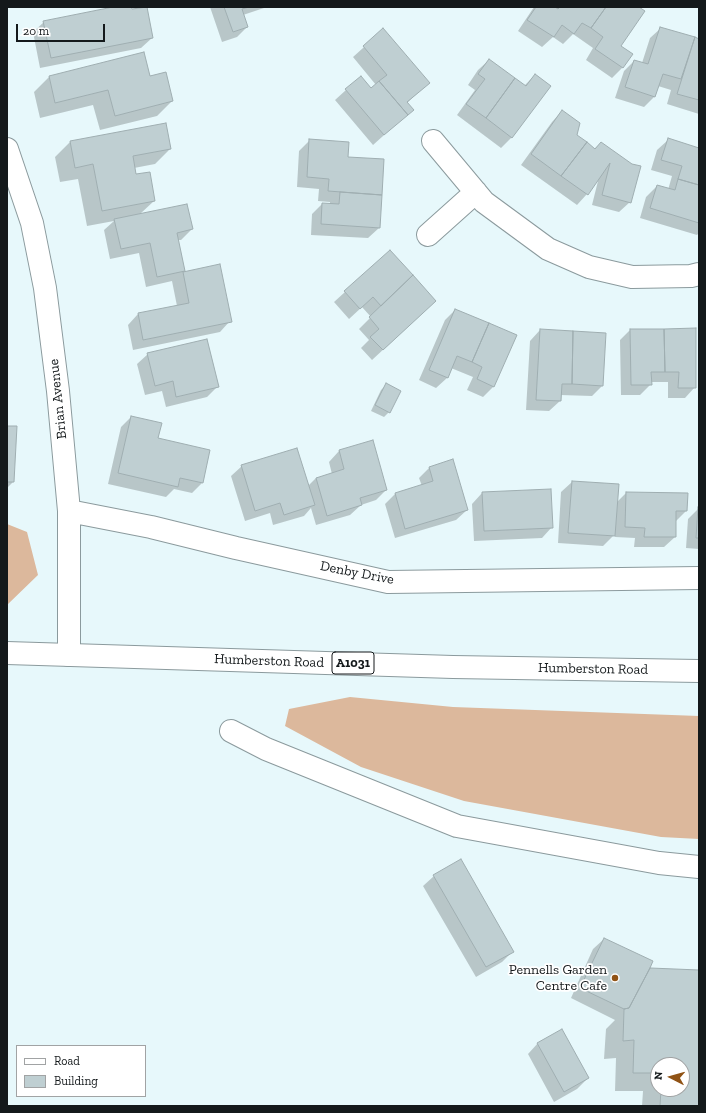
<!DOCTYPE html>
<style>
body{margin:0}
#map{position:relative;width:706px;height:1113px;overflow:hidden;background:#e7f8fb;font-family:"Zilla Slab",serif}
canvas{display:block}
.frame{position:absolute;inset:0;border:8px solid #14191b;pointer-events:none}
.legend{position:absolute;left:16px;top:1045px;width:130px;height:52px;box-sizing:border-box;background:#fff;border:1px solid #a1a3a4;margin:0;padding:5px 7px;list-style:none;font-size:12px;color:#14191b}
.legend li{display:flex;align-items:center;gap:8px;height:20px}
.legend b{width:20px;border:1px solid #a1a3a4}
.north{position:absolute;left:650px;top:1057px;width:40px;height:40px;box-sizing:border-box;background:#fff;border:1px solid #a1a3a4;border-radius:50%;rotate:276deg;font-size:11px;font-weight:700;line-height:16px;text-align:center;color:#14191b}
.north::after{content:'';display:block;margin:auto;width:14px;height:18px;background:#905315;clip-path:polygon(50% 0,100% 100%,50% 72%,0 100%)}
.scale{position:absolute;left:16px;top:24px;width:89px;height:18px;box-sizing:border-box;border:2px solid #14191b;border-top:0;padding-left:5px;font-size:12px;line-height:14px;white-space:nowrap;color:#14191b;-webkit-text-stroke:3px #fff;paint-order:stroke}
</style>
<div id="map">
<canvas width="706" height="1113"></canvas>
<div class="frame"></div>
<ul class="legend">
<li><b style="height:5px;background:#fff"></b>Road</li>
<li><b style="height:11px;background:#bfcfd2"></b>Building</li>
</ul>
<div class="north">N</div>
<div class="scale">20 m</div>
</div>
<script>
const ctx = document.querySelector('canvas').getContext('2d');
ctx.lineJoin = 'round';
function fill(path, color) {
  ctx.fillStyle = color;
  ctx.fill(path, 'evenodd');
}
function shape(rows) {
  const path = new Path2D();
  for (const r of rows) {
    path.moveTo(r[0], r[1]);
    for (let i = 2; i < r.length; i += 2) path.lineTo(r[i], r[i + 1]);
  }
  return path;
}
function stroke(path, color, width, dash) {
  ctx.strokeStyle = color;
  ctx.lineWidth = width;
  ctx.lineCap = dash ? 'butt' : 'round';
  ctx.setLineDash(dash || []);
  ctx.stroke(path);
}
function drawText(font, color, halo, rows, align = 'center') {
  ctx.font = font + ' "Zilla Slab",serif';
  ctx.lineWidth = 3.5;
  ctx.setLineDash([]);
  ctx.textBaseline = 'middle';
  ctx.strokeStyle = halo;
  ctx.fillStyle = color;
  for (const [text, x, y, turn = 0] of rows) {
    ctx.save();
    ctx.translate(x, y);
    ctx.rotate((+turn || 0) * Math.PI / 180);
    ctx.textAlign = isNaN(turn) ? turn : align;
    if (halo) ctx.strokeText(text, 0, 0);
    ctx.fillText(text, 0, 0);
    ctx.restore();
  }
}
fill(shape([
 [7,524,27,532,38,575,7,605],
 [350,697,453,707,699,716,699,839,661,837,464,801,361,767,285,726,289,709]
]), '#dcb89c');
fill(shape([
 [119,7,130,7,131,11,152,38,141,48,40,68,33,32,44,22],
 [210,7,267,7,243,15,247,27,237,37,222,42],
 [534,7,553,7,556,9,557,7,637,7,620,46,632,54,622,68,612,78,586,60,593,48,573,34,563,44,553,37,542,47,518,31],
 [661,28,699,40,699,114,667,104,671,90,658,86,655,96,644,107,615,98,624,71,634,61,642,63,650,38],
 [383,30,428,83,407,103,412,110,373,145,335,100,346,90,371,89,376,85,353,57],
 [143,54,149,77,172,101,157,116,100,130,93,105,40,118,34,92,49,77],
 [489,60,524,86,535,75,512,137,501,148,457,115,475,90,468,85,478,70],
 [562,111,576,136,594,149,601,143,630,202,619,212,592,205,599,177,587,194,577,205,521,165,552,122],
 [310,140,347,158,383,160,379,228,368,238,311,235,312,214,322,204,330,204,330,202,318,201,319,189,297,187,299,151],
 [668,140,699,149,699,233,697,235,640,218,646,197,657,186,668,190,672,176,651,170,657,150],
 [70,142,170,149,155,164,134,168,136,176,154,201,140,214,192,229,181,240,178,240,185,272,230,321,220,332,133,350,128,325,138,314,177,306,172,281,146,287,139,253,110,259,104,230,114,221,87,226,78,179,60,182,55,157],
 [390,251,425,311,372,360,361,348,369,340,359,329,371,317,362,307,349,319,334,302],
 [455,310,494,386,483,397,467,390,473,377,451,368,447,378,436,388,419,380,445,320],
 [695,329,695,387,685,398,668,398,668,382,651,382,651,384,640,395,621,395,620,340,630,330],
 [540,330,602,386,592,396,560,395,560,401,549,411,526,410,530,341],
 [148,354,218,386,207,397,166,407,162,391,145,395,137,364],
 [386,385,389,412,384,417,371,411,381,390],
 [131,417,157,439,202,483,192,493,174,489,166,497,108,484,121,427],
 [7,427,13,482,7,488],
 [372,442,386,490,376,500,361,505,350,515,316,525,311,508,304,516,273,525,270,513,245,521,231,476,242,466,308,486,316,478,332,474,329,462,339,451],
 [430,467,467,510,456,520,395,538,385,504,395,494,422,486,419,478],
 [572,482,618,485,616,503,626,493,686,511,676,521,675,537,664,547,634,547,635,538,615,537,615,534,603,546,558,543,561,492],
 [482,493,552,527,542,538,474,541,472,504],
 [699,508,699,549,686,548,688,519],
 [434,876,513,951,502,962,476,977,423,886],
 [604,939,649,969,699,971,699,1106,642,1106,643,1091,615,1091,616,1058,604,1059,606,1029,615,1020,571,998,593,949],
 [658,1065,682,1065,682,1089,658,1089],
 [538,1043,588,1078,577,1089,554,1102,528,1054]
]), '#0003');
const building = shape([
 [113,7,131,7,132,9,147,7,153,38,51,58,43,21,113,7],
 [224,7,249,7,242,9,248,27,233,32,224,7],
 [536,7,555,7,558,9,560,7,606,7,591,28,582,23,574,34,562,25,554,37,527,20,536,7],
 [606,7,639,7,645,11,621,46,633,54,623,68,595,49,603,37,591,28,606,7],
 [660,27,695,37,681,79,663,74,655,97,625,87,634,60,648,64,660,27],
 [383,28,430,83,407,102,414,110,408,115,379,81,387,75,363,46,383,28],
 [695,37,699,39,699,100,677,94,695,37],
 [144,52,150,76,166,72,173,101,115,116,108,90,55,103,49,76,144,52],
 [489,59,515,78,486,118,466,104,485,79,478,74,489,59],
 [535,74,551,86,512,138,486,118,515,78,526,86,535,74],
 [361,76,371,88,379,81,408,115,384,135,345,89,361,76],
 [562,110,580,123,577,135,587,142,561,176,531,154,562,110],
 [166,123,171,149,133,156,136,174,150,172,155,201,102,211,93,164,75,168,70,141,166,123],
 [668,138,699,148,699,185,678,179,682,166,661,160,668,138],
 [309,139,349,142,348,157,384,159,382,195,328,191,329,179,307,177,309,139],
 [587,142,595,149,601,142,632,164,641,166,631,203,602,195,610,163,588,195,561,176,587,142],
 [678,179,699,185,699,223,650,208,657,185,675,190,678,179],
 [340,192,382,195,380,228,321,224,322,203,339,204,340,192],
 [187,204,193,229,177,233,185,271,157,277,150,243,121,249,114,219,187,204],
 [390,250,413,275,381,306,373,297,360,309,344,291,390,250],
 [220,264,232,322,143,340,138,313,189,303,183,272,220,264],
 [413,275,436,301,383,350,370,337,379,329,369,317,413,275],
 [455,309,489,323,472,362,457,356,448,378,429,370,455,309],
 [489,323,517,335,494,387,477,379,482,367,472,362,489,323],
 [696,328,696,388,678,388,679,372,665,372,664,329,696,328],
 [540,329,573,331,572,384,562,384,561,401,536,400,540,329],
 [630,329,664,329,665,372,651,372,652,385,631,385,630,329],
 [573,331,606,333,603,386,572,384,573,331],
 [207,339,219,387,176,397,173,381,155,386,147,353,207,339],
 [386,383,401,391,390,413,375,405,386,383],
 [131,416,162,423,158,438,210,450,203,483,180,478,178,487,118,473,131,416],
 [7,426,17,426,14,482,7,482,7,426],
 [373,440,387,490,360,498,362,505,327,516,316,478,344,469,339,450,373,440],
 [297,448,315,505,284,515,280,503,255,511,241,465,297,448],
 [453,459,468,510,405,529,395,493,433,481,429,467,453,459],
 [572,481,619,484,615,536,568,533,572,481],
 [551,489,553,528,484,531,482,492,551,489],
 [626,492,688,493,687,511,676,511,676,537,644,537,645,528,625,527,626,492],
 [698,507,699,507,699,538,696,538,698,507],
 [461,859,514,952,486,967,433,875,461,859],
 [604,938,653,961,650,968,629,1008,624,1009,580,988,604,938],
 [650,968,699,970,699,1106,660,1106,661,1089,682,1089,682,1065,658,1065,658,1073,633,1073,634,1040,623,1041,624,1009,629,1008,650,968],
 [562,1029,589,1078,564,1092,537,1043,562,1029]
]);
fill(building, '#bfcfd2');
stroke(building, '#9faeb1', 1);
const minor = shape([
 [433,141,484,202,548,249,589,267,632,277,691,276,699,274],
 [7,149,32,223,45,288,58,391,69,511,69,655],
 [428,235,476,192],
 [69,511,151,527,236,548,388,582,699,578],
 [231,731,266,749,457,826,659,863,699,867]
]);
const major = shape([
 [7,653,453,667,699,671]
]);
stroke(minor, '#8b9a9d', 24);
stroke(major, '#8b9a9d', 24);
stroke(minor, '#fff', 22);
stroke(major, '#fff', 22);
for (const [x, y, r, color] of [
 [615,978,4,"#905315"]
]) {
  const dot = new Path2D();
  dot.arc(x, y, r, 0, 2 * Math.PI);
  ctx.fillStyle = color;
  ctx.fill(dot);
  stroke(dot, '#fff', 1.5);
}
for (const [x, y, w] of [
 [353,663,42]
]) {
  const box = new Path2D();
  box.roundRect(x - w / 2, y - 11, w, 22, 3);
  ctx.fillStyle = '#fff';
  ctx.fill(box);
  stroke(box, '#14191b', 1);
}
drawText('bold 13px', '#14191b', null, [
 ["A1031",353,663]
]);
drawText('14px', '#14191b', '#fff', [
 ["Brian Avenue",58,399,-96],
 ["Denby Drive",357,573,11],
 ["Humberston Road",269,661,2],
 ["Humberston Road",593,669,1]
]);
drawText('14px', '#14191b', '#fff', [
 ["Pennells Garden",607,970],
 ["Centre Cafe",607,986]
], 'right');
</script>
